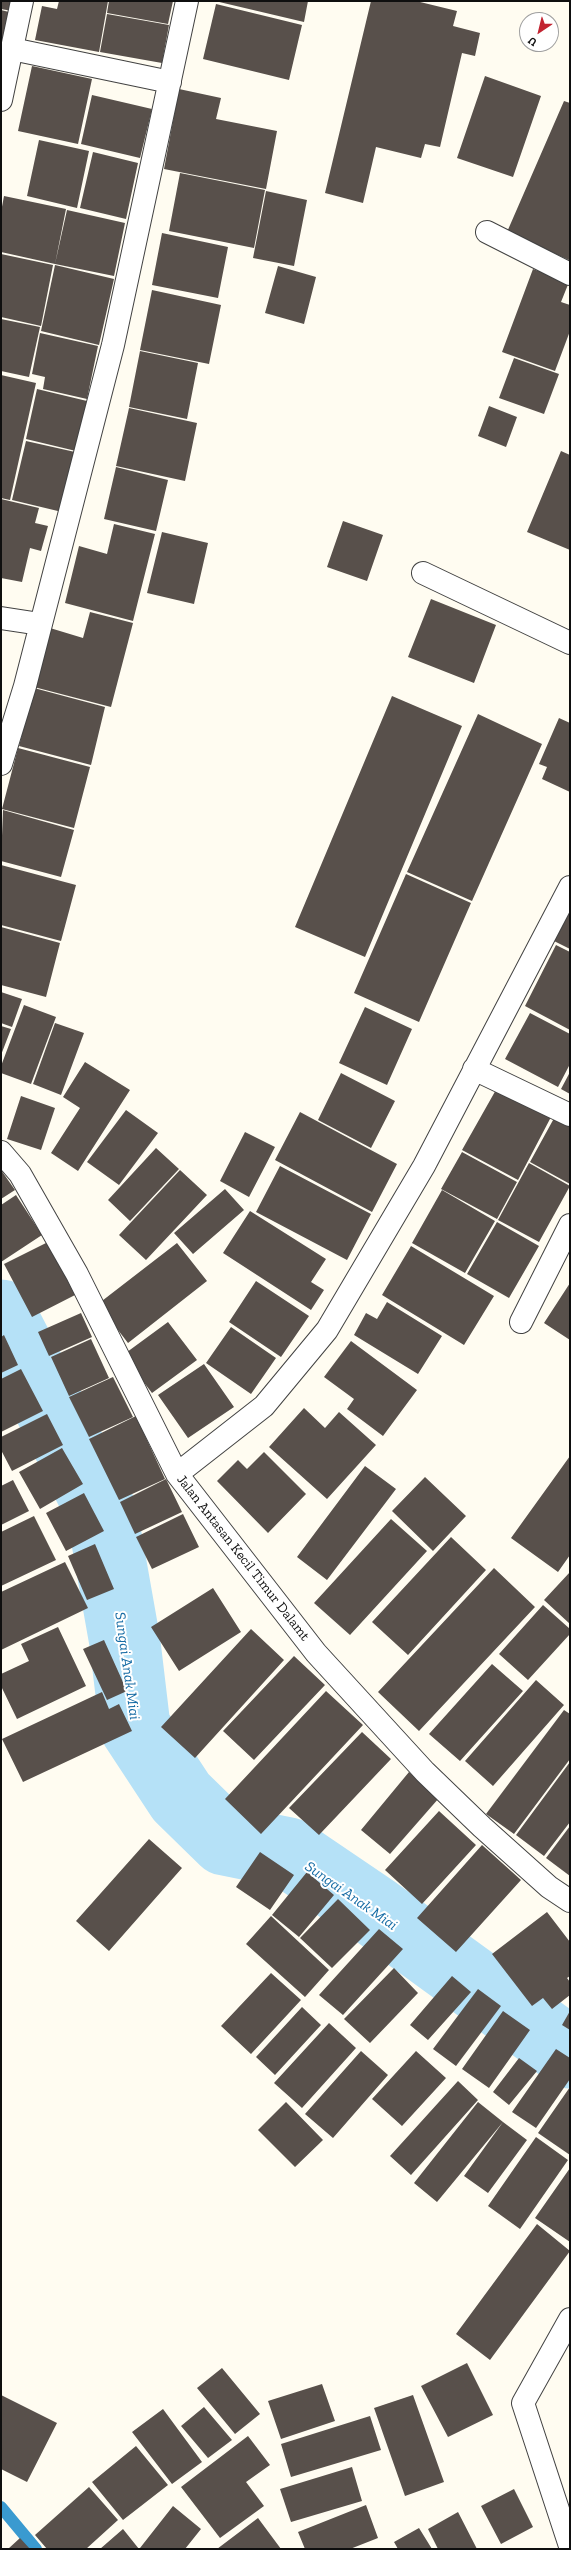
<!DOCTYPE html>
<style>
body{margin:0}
#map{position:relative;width:571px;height:2550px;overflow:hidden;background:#fffcf1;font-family:"Zilla Slab",serif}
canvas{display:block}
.frame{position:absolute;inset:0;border:2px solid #0f0f0f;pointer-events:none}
.north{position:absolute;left:519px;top:12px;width:40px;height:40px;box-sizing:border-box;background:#fff;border:1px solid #9f9f9f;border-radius:50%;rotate:215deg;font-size:11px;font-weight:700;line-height:16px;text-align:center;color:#0f0f0f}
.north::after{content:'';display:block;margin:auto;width:14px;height:18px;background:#c22431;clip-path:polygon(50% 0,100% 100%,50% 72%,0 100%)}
</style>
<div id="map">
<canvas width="571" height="2550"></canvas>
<div class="frame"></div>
<div class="north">U</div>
</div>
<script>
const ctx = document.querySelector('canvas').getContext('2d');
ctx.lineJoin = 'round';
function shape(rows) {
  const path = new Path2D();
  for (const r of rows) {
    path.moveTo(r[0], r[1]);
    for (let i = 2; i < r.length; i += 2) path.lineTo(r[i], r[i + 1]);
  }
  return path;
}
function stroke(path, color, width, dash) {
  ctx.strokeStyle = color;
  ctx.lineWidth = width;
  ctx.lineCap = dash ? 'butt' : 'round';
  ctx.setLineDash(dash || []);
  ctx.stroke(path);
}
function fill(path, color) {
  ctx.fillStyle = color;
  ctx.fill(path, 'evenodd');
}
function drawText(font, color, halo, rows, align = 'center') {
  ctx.font = font + ' "Zilla Slab",serif';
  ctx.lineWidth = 4;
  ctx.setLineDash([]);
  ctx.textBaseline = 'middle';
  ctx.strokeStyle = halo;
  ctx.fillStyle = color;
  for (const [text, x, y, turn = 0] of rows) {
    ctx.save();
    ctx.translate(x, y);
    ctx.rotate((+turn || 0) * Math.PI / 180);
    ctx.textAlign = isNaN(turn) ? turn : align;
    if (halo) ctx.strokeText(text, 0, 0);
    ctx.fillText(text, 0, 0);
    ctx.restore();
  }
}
stroke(shape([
 [1,2507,36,2549]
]), '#3a9ad0', 12);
stroke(shape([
 [1,1315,57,1422,102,1513,125,1643,135,1727,181,1797,225,1840,289,1853,376,1912,570,2053]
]), '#b5e1f7', 71);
fill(shape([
 [1,1,14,1,12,11,1,9],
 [59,1,108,1,99,52,35,40,42,6,57,9],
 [109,1,173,1,168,24,107,13],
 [215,1,308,1,304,22],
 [371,1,416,1,457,11,453,26,480,33,475,56,462,53,440,147,425,144,421,158,376,147,363,203,325,193],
 [216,4,302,25,289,80,203,59],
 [1,10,9,12,1,49],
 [107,14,169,25,162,63,100,52],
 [32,66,92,79,78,144,18,131],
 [485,76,541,96,513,177,457,158],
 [179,89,221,98,216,119,277,131,266,189,164,169],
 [92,95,152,109,140,158,81,144],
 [564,101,570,103,569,260,507,232],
 [39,140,89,151,77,208,27,196],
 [93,152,138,163,126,219,80,208],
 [180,173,265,190,254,248,169,231],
 [266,191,307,200,294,266,253,258],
 [4,196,66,209,55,264,1,252,1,212],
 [67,210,125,223,114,276,55,264],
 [162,233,228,247,218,298,152,285],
 [1,254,53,265,41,326,1,317],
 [55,265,114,279,99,345,41,331],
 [278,266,316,277,304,324,265,313],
 [533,269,569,282,561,302,570,305,570,331,555,371,502,352],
 [152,290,221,305,209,364,140,350],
 [1,319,40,327,29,377,1,371],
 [40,333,98,346,87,399,43,389,45,377,32,374],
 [140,351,198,363,187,419,129,407],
 [514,358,559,374,544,414,499,398],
 [1,375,36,383,10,500,1,498],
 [37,389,87,401,76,451,26,439],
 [489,406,517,417,506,447,478,436],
 [129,408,197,423,185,481,116,466],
 [26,441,75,452,62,512,12,500],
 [561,451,570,455,570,550,527,532],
 [116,467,168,480,156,531,104,519],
 [1,499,39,508,35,523,48,526,41,551,30,548,22,582,1,578],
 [343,521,383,535,367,581,327,567],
 [114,524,155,534,133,621,65,603,79,546,107,554],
 [162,532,208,543,194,604,147,593],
 [431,599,496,625,474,683,408,657],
 [90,612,133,623,111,707,34,687,50,628,83,638],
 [34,688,105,707,91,765,19,746],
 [392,696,462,726,365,957,295,927],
 [478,714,542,744,472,901,407,872],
 [559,718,570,723,570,792,542,779,547,767,539,764],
 [18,748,90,767,74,828,2,809],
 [3,810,74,830,61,877,1,861],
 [1,865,76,885,61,941,1,925],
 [406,874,471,903,419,1022,354,993],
 [570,908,570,949,554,941],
 [1,927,60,943,46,997,1,985],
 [556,945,570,952,570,1030,525,1006],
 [1,992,22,999,12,1027,1,1023],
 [24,1005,56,1017,31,1084,1,1073,1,1066],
 [365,1007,412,1029,387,1085,339,1063],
 [530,1013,570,1034,570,1064,558,1087,505,1059],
 [55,1023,84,1033,61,1095,33,1084],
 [1,1026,11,1029,1,1055],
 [85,1062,130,1090,78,1171,51,1153,80,1108,63,1097],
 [570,1072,570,1094,561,1089],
 [341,1073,395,1101,371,1148,318,1120],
 [497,1088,551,1117,518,1180,462,1150],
 [21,1096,55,1108,41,1150,7,1139],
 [126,1110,158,1133,119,1185,87,1162],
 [558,1111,570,1118,570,1184,530,1162],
 [300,1112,397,1164,372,1212,275,1160],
 [245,1132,275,1147,249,1197,220,1181],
 [156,1148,179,1169,130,1221,108,1200],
 [462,1152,517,1182,497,1219,441,1189],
 [529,1163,570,1186,539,1242,498,1220],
 [280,1166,371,1214,347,1260,256,1212],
 [1,1170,15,1190,1,1199],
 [180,1170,207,1195,146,1260,119,1235],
 [225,1189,244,1210,193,1254,174,1233],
 [442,1190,495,1221,465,1273,412,1243],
 [16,1195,42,1235,1,1262,1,1205],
 [250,1211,326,1259,311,1282,324,1290,311,1310,223,1253],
 [497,1222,539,1246,509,1298,467,1274],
 [50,1241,77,1294,32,1317,4,1264],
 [177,1243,207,1281,128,1343,98,1304],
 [411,1246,494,1296,464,1345,382,1295],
 [256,1281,309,1316,281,1357,229,1322],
 [570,1283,570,1340,544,1323],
 [387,1302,442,1336,418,1374,354,1335,366,1313,377,1319],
 [81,1313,92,1337,49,1356,38,1332],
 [168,1322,197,1360,152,1393,123,1355],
 [231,1327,276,1358,251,1394,206,1363],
 [4,1335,18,1365,1,1373,1,1337],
 [91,1339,109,1378,69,1396,51,1357],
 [351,1341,417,1390,383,1436,347,1409,354,1399,324,1377],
 [204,1364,234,1407,188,1438,158,1395],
 [21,1369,43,1411,1,1432,1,1379],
 [113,1377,133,1417,89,1437,69,1397],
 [304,1408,325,1428,339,1412,376,1445,327,1499,269,1447],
 [47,1414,63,1445,12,1471,1,1450,1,1437],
 [136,1416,165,1479,119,1500,89,1439],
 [62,1448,83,1484,40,1509,19,1472],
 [264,1452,306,1494,268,1533,217,1481,238,1460,247,1469],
 [570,1456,570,1555,558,1572,511,1538],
 [365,1466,396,1489,327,1580,297,1557],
 [425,1477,466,1516,433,1551,392,1511],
 [166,1479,182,1512,135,1534,120,1502],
 [13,1480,29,1511,1,1525,1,1486],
 [84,1493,104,1531,66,1551,46,1513],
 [183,1514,199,1547,152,1569,136,1537],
 [34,1516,56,1560,1,1586,1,1532],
 [391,1519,427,1551,350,1635,314,1603],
 [451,1537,486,1570,408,1655,372,1622],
 [95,1544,114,1589,87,1600,68,1556],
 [65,1562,88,1608,1,1650,1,1592],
 [494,1568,535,1607,419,1731,378,1692],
 [570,1572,570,1624,544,1600],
 [213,1588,241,1632,179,1671,151,1627],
 [543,1605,570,1629,570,1634,528,1680,499,1654],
 [58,1627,86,1686,17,1719,1,1686,1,1674,29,1661,21,1644],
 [251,1629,284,1660,195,1758,161,1727],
 [104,1640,127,1691,107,1700,83,1649],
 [294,1656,325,1685,254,1760,223,1731],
 [492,1664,523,1691,460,1761,429,1734],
 [536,1680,564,1705,493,1786,465,1761],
 [326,1691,363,1725,261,1834,225,1799],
 [102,1692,109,1709,119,1704,132,1731,23,1782,2,1739],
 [564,1710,570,1714,570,1759,514,1834,486,1814],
 [362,1732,391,1759,319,1835,289,1808],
 [570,1762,570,1822,544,1856,516,1835],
 [409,1772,439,1798,390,1854,361,1830],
 [439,1811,476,1845,422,1904,385,1870],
 [570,1826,570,1876,546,1858],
 [149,1839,182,1868,109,1951,76,1921],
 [482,1845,521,1880,456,1952,417,1918],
 [260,1852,294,1875,270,1910,236,1887],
 [307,1872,334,1895,299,1937,272,1915],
 [338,1899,370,1930,332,1968,300,1938],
 [547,1912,570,1942,570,1976,567,1978,570,1982,570,1995,552,2009,543,1998,532,2006,492,1954],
 [271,1916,329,1970,305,1997,246,1944],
 [379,1929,403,1949,343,2015,319,1995],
 [394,1968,418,1993,370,2043,344,2019],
 [271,1973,301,2000,251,2054,221,2026],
 [452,1976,471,1992,428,2040,410,2025],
 [478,1989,501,2006,456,2066,433,2049],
 [302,2007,321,2025,275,2075,256,2057],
 [503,2011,530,2030,489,2088,462,2069],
 [570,2011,570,2030,562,2025],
 [329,2023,356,2048,302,2108,274,2083],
 [556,2049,570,2058,570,2079,536,2128,512,2112],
 [361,2051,388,2075,333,2138,305,2114],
 [416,2051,446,2078,402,2126,372,2099],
 [519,2058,537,2071,509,2105,493,2092],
 [458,2081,478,2100,411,2175,390,2156],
 [570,2087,570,2155,538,2133],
 [286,2102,323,2140,295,2167,258,2130],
 [478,2102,503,2122,437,2202,414,2183],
 [503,2122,527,2140,488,2193,464,2176],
 [536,2137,568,2160,520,2229,488,2206],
 [570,2168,570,2242,535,2218],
 [537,2224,570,2251,490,2360,456,2334],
 [467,2363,493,2415,448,2437,421,2386],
 [222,2368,260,2414,235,2434,197,2388],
 [322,2384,335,2421,281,2439,268,2401],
 [1,2395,57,2423,27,2482,1,2469],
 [413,2395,444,2482,405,2496,374,2408],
 [204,2407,232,2440,208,2458,181,2426],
 [163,2409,202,2462,172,2484,132,2432],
 [370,2416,381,2450,291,2477,281,2444],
 [248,2436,270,2465,246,2482,264,2506,220,2538,181,2487],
 [136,2446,168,2485,123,2520,92,2482],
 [352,2467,362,2501,291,2522,280,2489],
 [89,2487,118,2520,86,2549,47,2549,35,2535],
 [514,2489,533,2527,501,2544,481,2506],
 [366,2505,378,2538,350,2549,305,2549,298,2532],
 [173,2506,201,2529,185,2549,140,2548],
 [458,2512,477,2549,438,2549,428,2529],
 [258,2518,281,2549,217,2549],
 [419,2528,432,2549,398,2549,394,2542],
 [123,2529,139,2549,100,2549],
 [20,2538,30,2549,8,2549]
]), '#58504b');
const lane = shape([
 [423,573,570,643]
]);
const street = shape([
 [12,49,170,82],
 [1,100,22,1],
 [487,232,570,274],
 [1,618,40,624],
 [1,764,25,686,113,345,187,1],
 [474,1069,570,1115],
 [1,1152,20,1174,77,1274,177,1474,316,1653,425,1772,482,1827,549,1887,570,1901],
 [521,1322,570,1225],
 [177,1474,264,1406,327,1330,424,1166,570,887],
 [570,2319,523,2403,570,2546]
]);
stroke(lane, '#424242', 24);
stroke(street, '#424242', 24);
stroke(lane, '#fff', 22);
stroke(street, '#fff', 22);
drawText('14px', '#0f0f0f', '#fff', [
 ["Jalan Antasan Kecil Timur Dalamt",243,1558,52]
]);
drawText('italic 15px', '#156ba4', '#fff', [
 ["Sungai Anak Miai",127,1666,82],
 ["Sungai Anak Miai",351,1896,35]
]);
</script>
